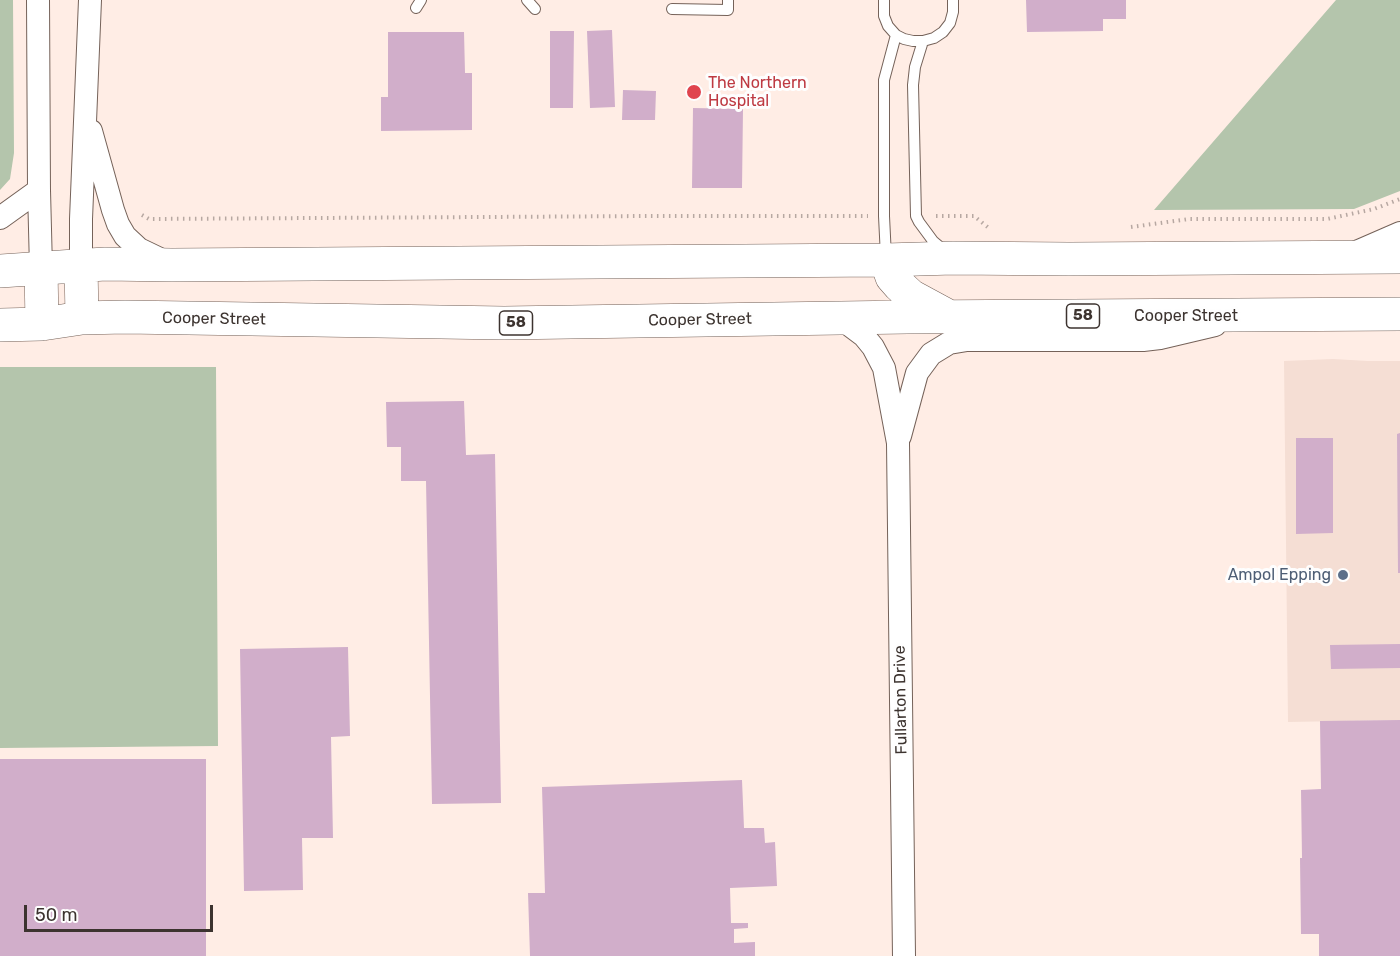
<!DOCTYPE html>
<style>
body{margin:0}
#map{position:relative;width:1400px;height:956px;overflow:hidden;background:#ffede5;font-family:Rubik,sans-serif}
canvas{display:block}
.scale{position:absolute;left:24px;top:905px;width:189px;height:27px;box-sizing:border-box;border:3px solid #3c332f;border-top:0;padding-left:8px;font-size:18px;line-height:21px;white-space:nowrap;color:#3c332f;-webkit-text-stroke:4px #fefefe;paint-order:stroke}
</style>
<div id="map">
<canvas width="1400" height="956"></canvas>
<div class="scale">50 m</div>
</div>
<script>
const ctx = document.querySelector('canvas').getContext('2d');
ctx.lineJoin = 'round';
function fill(path, color) {
  ctx.fillStyle = color;
  ctx.fill(path, 'evenodd');
}
function shape(rows) {
  const path = new Path2D();
  for (const r of rows) {
    path.moveTo(r[0], r[1]);
    for (let i = 2; i < r.length; i += 2) path.lineTo(r[i], r[i + 1]);
  }
  return path;
}
function stroke(path, color, width, dash) {
  ctx.strokeStyle = color;
  ctx.lineWidth = width;
  ctx.lineCap = dash ? 'butt' : 'round';
  ctx.setLineDash(dash || []);
  ctx.stroke(path);
}
function drawText(font, color, halo, rows, align = 'center') {
  ctx.font = font + ' Rubik,sans-serif';
  ctx.lineWidth = 6;
  ctx.setLineDash([]);
  ctx.textBaseline = 'middle';
  ctx.strokeStyle = halo;
  ctx.fillStyle = color;
  for (const [text, x, y, turn = 0] of rows) {
    ctx.save();
    ctx.translate(x, y);
    ctx.rotate((+turn || 0) * Math.PI / 180);
    ctx.textAlign = isNaN(turn) ? turn : align;
    if (halo) ctx.strokeText(text, 0, 0);
    ctx.fillText(text, 0, 0);
    ctx.restore();
  }
}
fill(shape([
 [1333,359,1368,361,1400,361,1400,720,1288,722,1284,361]
]), '#f5ded4');
fill(shape([
 [0,0,13,0,14,153,10,179,0,190],
 [1336,0,1400,0,1400,191,1354,209,1154,210],
 [0,367,216,367,218,746,0,748]
]), '#b4c5ac');
fill(shape([
 [1026,0,1126,0,1126,19,1103,19,1103,31,1027,32],
 [612,30,615,107,590,108,587,31],
 [550,31,574,31,573,108,550,108],
 [388,32,464,32,465,73,472,73,472,130,381,131,381,97,388,97],
 [623,90,656,91,655,120,622,120],
 [693,108,743,109,742,188,692,188],
 [464,401,466,455,495,454,501,803,432,804,426,481,401,481,401,447,387,447,386,402],
 [1400,433,1400,573,1398,573,1397,434],
 [1296,438,1333,438,1333,533,1296,534],
 [1400,644,1400,668,1331,669,1330,645],
 [348,647,350,736,331,737,333,838,302,838,303,890,244,891,240,649],
 [1400,720,1400,956,1319,956,1319,934,1301,934,1300,858,1302,858,1301,790,1321,789,1320,721],
 [0,759,206,759,206,956,0,956],
 [742,780,744,828,764,828,765,843,775,842,777,886,730,888,731,923,748,923,748,928,734,929,734,943,755,942,755,956,530,956,528,893,545,893,542,787]
]), '#d1aeca');
const service = shape([
 [527,0,535,9],
 [884,0,884,16,888,26,896,35,904,39,913,41,923,41,934,38,943,32,950,23,953,12,953,0],
 [416,8,421,0],
 [672,9,728,10,728,0],
 [923,41,915,67,913,85,916,216,919,222,933,241,945,251],
 [886,257,884,216,884,80,896,35]
]);
const minor = shape([
 [38,0,39,190,41,268],
 [91,131,113,210,118,224,125,236,139,249,166,262],
 [0,218,39,190],
 [1354,253,1400,233],
 [81,265,81,219,90,0],
 [840,318,864,336,873,347,884,368,898,443,904,956],
 [900,436,917,373,931,354,949,343,967,340,1143,340,1160,338,1215,325]
]);
const primary = shape([
 [886,260,892,277,899,285,911,296,948,316],
 [81,265,82,318],
 [41,268,42,324],
 [0,271,105,264,172,265,886,260,953,258,1069,259,1400,257],
 [0,325,42,324,82,318,125,317,504,323,908,317,1400,314]
]);
stroke(service, '#756259', 12);
stroke(minor, '#756259', 24);
stroke(primary, '#756259', 34);
stroke(shape([
 [142,215,149,219,649,216,868,216],
 [936,216,974,216,990,229],
 [1131,227,1189,219,1327,219,1374,209,1400,199]
]), '#b7a8a2', 4, [1.5, 4.5]);
stroke(service, '#fff', 10);
stroke(minor, '#fff', 22);
stroke(primary, '#fff', 33);
for (const [x, y, r, color] of [
 [694,92,8,"#e0444e"],
 [1343,575,6,"#5c6f8a"]
]) {
  const dot = new Path2D();
  dot.arc(x, y, r, 0, 2 * Math.PI);
  ctx.fillStyle = color;
  ctx.fill(dot);
  stroke(dot, '#fefefe', 2);
}
for (const [x, y, w] of [
 [1083,316,33],
 [516,323,33]
]) {
  const box = new Path2D();
  box.roundRect(x - w / 2, y - 12, w, 24, 4.5);
  ctx.fillStyle = '#fefefe';
  ctx.fill(box);
  stroke(box, '#3c332f', 1.5);
}
drawText('bold 15px', '#3c332f', null, [
 ["58",1083,316],
 ["58",516,323]
]);
drawText('16px', '#be3a42', '#fefefe', [
 ["The Northern",708,83],
 ["Hospital",708,101]
], 'left');
drawText('16px', '#3c332f', '#fefefe', [
 ["Cooper Street",1186,316],
 ["Cooper Street",214,319,1],
 ["Cooper Street",700,320,-1],
 ["Fullarton Drive",901,700,-91]
]);
drawText('16px', '#4e5e75', '#fefefe', [
 ["Ampol Epping",1331,575]
], 'right');
</script>
